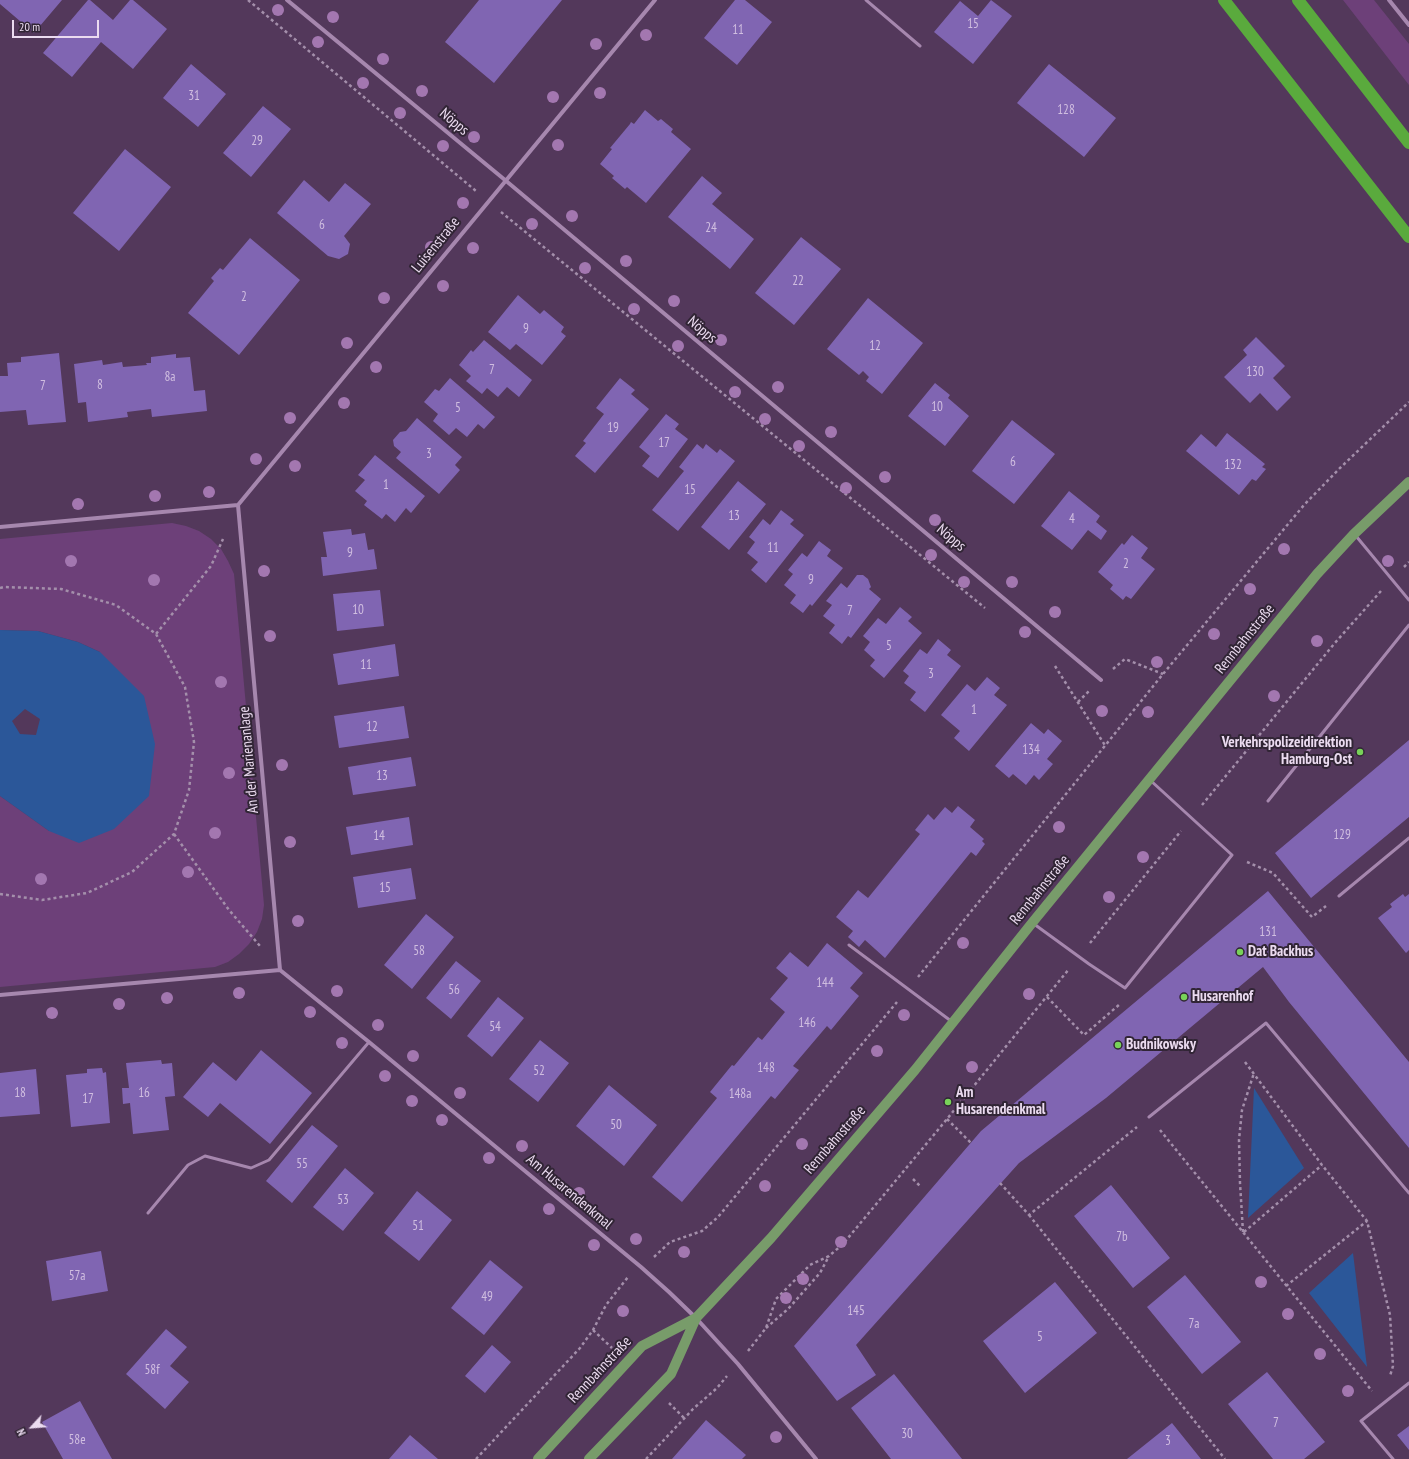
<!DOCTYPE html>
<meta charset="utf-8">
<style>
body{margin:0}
#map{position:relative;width:1409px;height:1459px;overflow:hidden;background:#53385b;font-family:"PT Sans Narrow",sans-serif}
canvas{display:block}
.north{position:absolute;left:12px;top:1407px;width:40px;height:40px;-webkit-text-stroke:3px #312535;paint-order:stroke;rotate:244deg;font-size:11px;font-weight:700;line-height:16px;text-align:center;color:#ebdbf0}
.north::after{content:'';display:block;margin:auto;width:14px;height:18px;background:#ebdbf0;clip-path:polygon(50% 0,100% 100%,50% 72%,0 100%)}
.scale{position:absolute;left:12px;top:20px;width:87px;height:18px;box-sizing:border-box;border:2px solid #ebdbf0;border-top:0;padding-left:5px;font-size:12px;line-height:14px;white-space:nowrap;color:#ebdbf0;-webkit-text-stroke:3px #312535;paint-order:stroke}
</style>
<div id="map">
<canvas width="1409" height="1459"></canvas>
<div class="north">N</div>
<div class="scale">20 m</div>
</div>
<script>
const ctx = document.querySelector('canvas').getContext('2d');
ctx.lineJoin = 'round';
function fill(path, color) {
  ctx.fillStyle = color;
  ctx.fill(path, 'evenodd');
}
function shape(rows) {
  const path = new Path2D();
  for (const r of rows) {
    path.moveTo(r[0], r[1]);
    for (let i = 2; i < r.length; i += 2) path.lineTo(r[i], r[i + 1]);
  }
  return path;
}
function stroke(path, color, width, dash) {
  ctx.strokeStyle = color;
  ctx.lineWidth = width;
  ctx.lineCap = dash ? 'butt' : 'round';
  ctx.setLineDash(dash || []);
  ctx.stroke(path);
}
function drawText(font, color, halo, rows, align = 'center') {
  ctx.font = font + ' "PT Sans Narrow",sans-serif';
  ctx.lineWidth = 4;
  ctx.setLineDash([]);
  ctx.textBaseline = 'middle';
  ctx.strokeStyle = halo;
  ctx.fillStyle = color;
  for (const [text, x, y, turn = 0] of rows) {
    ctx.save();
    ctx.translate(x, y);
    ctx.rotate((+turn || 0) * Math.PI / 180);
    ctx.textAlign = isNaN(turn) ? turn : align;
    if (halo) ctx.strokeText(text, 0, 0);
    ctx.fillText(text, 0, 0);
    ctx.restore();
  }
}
fill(shape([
 [1343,0,1374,0,1409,44,1409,85],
 [172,523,186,526,199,531,211,539,221,549,228,561,234,574,264,905,262,919,257,932,249,944,239,954,228,962,215,967,0,987,0,796,49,831,100,652,78,642,38,631,0,630,0,539]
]), '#6d4079');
fill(shape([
 [0,630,38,631,78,642,100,652,144,696,155,744,149,796,114,829,79,843,49,831,0,796],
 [25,709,40,719,36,735,20,734,12,721],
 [1254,1088,1304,1168,1248,1218],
 [1353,1253,1367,1367,1309,1293]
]), '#2b5799');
fill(shape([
 [0,0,62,0,34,33,0,4],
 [88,0,90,0,113,20,130,0,133,0,167,29,133,69,101,42,72,77,43,53],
 [479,0,562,0,494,83,445,42],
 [735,0,745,0,772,22,737,65,704,38],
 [991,0,1012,16,973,64,934,32,960,1,978,16],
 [191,64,226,94,198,127,163,98],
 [1049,64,1116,118,1084,157,1017,103],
 [263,106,291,129,251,177,223,153],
 [645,110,658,121,661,119,673,129,671,132,691,149,646,203,627,187,625,189,612,178,614,176,600,164,612,149,610,148,630,124,631,122,634,124],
 [125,149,171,187,119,251,73,213],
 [702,176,722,193,712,204,754,239,730,269,668,217],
 [304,180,329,202,345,183,371,204,344,236,350,244,348,254,339,259,328,256,277,213],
 [801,237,841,269,794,325,755,293],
 [250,238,300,280,239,355,188,313,214,281,211,278,220,268,223,270],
 [518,295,540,314,544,310,564,327,561,332,566,336,542,365,516,344,510,350,488,332],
 [868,298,923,343,882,394,866,381,869,377,863,371,859,375,827,349],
 [1256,337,1285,366,1273,378,1291,397,1277,411,1260,393,1250,403,1224,377,1247,355,1243,350],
 [484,340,532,380,519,397,507,387,498,397,487,388,482,394,466,381,471,376,459,365,471,350,473,352],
 [59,353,66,422,28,425,26,410,0,412,0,376,8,376,7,363,21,362,21,357],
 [176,354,176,358,190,357,194,391,205,390,207,411,152,417,151,409,127,412,128,417,88,422,86,402,78,403,74,364,102,360,103,365,122,362,123,367,147,365,146,363,151,363,151,357],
 [450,378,495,417,484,429,478,424,467,437,456,428,449,435,433,421,438,414,424,402,435,389,439,391],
 [620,378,635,390,631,394,649,409,595,473,575,456,586,443,583,441,604,414,596,408],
 [935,383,950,395,948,398,969,416,945,446,908,416],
 [666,414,679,424,675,429,688,439,658,478,642,466,650,456,639,447],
 [417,418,462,457,455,465,460,470,439,494,396,458,401,452,394,446,393,440,400,432,406,431],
 [1012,420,1055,454,1014,504,972,471],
 [1227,433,1265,464,1262,467,1266,469,1256,481,1252,479,1239,495,1186,451,1201,434,1216,447],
 [697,444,703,449,706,444,717,453,720,449,735,461,678,531,652,510,684,471,679,467],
 [375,455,425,496,411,513,406,508,395,522,386,514,382,519,364,505,367,501,355,491,365,480,358,475],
 [738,481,766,504,729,550,701,527],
 [1069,491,1100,516,1096,522,1107,531,1101,540,1088,530,1072,550,1041,526],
 [781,510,794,520,790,524,804,535,766,583,751,570,758,562,747,553,755,542,749,537,763,519,770,525],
 [351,529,352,535,365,533,368,550,374,549,377,569,323,576,321,557,327,557,323,532],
 [1132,535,1148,548,1141,558,1155,569,1131,599,1126,596,1123,600,1110,589,1113,585,1098,572,1122,543,1124,545],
 [819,541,831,550,827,556,843,568,812,606,810,604,803,613,790,603,796,595,784,585,793,574,788,570,802,553,807,557],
 [857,575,863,575,868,579,871,587,869,589,881,599,851,638,848,636,842,644,829,633,835,625,823,616,832,605,826,601,841,583,847,588],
 [380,590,384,626,337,631,333,594],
 [900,607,912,617,908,621,922,633,884,678,870,666,875,660,864,650,870,642,863,636,878,618,886,624],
 [938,639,951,650,947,655,961,666,925,712,910,700,916,692,904,683,909,676,903,671,920,649,927,654],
 [395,644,399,676,338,685,333,654],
 [987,677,1000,688,994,695,1007,705,969,751,954,738,960,731,941,715,967,684,975,691],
 [404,706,409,738,339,748,334,716],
 [1031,723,1044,734,1048,729,1062,741,1047,759,1053,764,1039,780,1034,775,1026,785,1013,774,1009,778,995,766],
 [1409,740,1409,817,1311,898,1275,853],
 [411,757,416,786,353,795,348,767],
 [958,806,975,820,970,827,984,839,982,841,985,844,976,856,971,852,885,958,865,940,859,947,848,937,853,931,836,917,858,890,868,898,920,834,915,830,928,814,934,820,945,807,952,813],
 [409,817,413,845,351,855,346,827],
 [411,868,416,899,358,908,353,877],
 [1268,891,1409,1062,1409,1148,1289,1002,1263,967,1106,1098,1019,1163,856,1345,876,1375,837,1401,794,1346,883,1245,981,1131],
 [1403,894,1405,897,1409,894,1409,950,1406,953,1378,918,1392,907,1390,904],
 [426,914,454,937,412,989,384,965],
 [827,943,863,973,850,988,859,996,831,1030,827,1026,793,1066,799,1070,775,1099,771,1096,682,1202,652,1177,717,1098,710,1092,732,1065,734,1066,758,1037,762,1040,785,1012,770,999,788,978,776,968,790,952,808,967],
 [456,961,481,981,451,1019,426,998],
 [498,997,524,1018,492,1057,467,1036],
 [540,1040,569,1063,538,1102,509,1079],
 [261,1050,312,1093,270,1144,220,1103,208,1117,183,1097,213,1062,236,1081],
 [161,1060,162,1064,172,1063,175,1096,165,1097,169,1130,133,1134,130,1103,123,1104,122,1088,129,1088,126,1063],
 [102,1068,103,1073,106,1072,110,1123,71,1127,66,1075,87,1073,87,1069],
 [36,1069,40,1114,0,1117,0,1073],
 [609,1085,657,1125,624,1166,576,1126],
 [312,1125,338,1146,292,1203,266,1181],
 [345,1168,374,1193,343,1231,313,1207],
 [1111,1185,1170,1258,1133,1288,1074,1216],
 [417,1191,452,1220,419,1261,384,1233],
 [101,1251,108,1291,52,1301,46,1261],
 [490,1260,523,1287,484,1335,451,1308],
 [1185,1275,1241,1342,1202,1374,1147,1307],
 [1055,1282,1097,1333,1025,1393,983,1341],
 [166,1329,187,1347,170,1366,189,1382,165,1409,126,1374],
 [492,1345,511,1362,485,1393,465,1376],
 [1267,1372,1325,1442,1304,1459,1273,1459,1228,1404],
 [894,1374,962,1459,891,1459,851,1408],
 [80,1401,112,1459,63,1459,42,1422],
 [706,1420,746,1455,742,1459,672,1459],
 [1172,1423,1201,1459,1127,1459],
 [1409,1426,1409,1450,1397,1435],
 [410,1435,438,1459,389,1459]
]), '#8065b2');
stroke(shape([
 [248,0,476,191],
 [501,212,985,608],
 [1404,567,1409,562],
 [0,588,4,587,61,589,116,605,156,634,211,566,223,539],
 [1055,666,1106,747],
 [1113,669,1125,659,1163,674],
 [1078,702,1089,691],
 [1202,805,1334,644,1381,591],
 [174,834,229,910,260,946],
 [1247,862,1273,873,1312,917,1326,906],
 [0,894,42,900,87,893,132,872,174,834,189,790,194,742,185,687,156,634],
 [1090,943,1181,831],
 [918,977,1163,674,1304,505,1340,468,1409,402],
 [1047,997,1084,1035,1120,1004],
 [1245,1062,1322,1165,1367,1221,1390,1315,1393,1366,1390,1376],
 [947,1119,971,1143],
 [1160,1130,1372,1391],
 [913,1179,920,1186],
 [1000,1183,1029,1215,1137,1127],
 [1029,1215,1225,1459],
 [1243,1232,1240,1183,1239,1140,1242,1110,1254,1073],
 [1244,1232,1322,1165],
 [654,1257,670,1242,702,1231,718,1217,897,1002],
 [1286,1286,1367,1221],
 [766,1328,788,1309,820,1273,829,1256],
 [593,1330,612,1348],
 [748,1351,766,1328,776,1299,810,1265,829,1256,843,1244,947,1119,1069,969],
 [669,1403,684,1418],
 [476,1459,580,1348,593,1330,606,1305,628,1277],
 [646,1459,693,1409,717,1388,727,1376]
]), '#a48fab', 2.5, [3, 3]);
stroke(shape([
 [866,0,920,46],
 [1356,536,1409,600],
 [1268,801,1409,625],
 [1339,896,1409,838],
 [1034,924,1089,964,1125,988,1232,855,1150,780],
 [849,945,951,1021],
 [1149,1117,1266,1023,1409,1193],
 [148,1213,188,1165,205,1156,251,1168,269,1160,369,1042],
 [1393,1459,1361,1421,1409,1383]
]), '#a687ae', 3);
stroke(shape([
 [287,0,505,180,1101,680],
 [1389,0,1409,25],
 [238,505,655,0],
 [0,527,238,505,280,970],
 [280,970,369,1042,641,1267,669,1292,696,1318,738,1364,816,1459],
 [0,995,280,970]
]), '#a687ae', 4);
stroke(shape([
 [538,1459,642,1346,696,1318,771,1238,915,1070,1032,923,1317,574,1354,534,1409,482],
 [589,1459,671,1374,696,1318]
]), '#789c6a', 10);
stroke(shape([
 [1224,0,1409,237],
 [1298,0,1409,143]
]), '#5aaa3d', 12);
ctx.fillStyle = '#a377b0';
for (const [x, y] of [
 [278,10],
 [333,17],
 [646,35],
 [318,42],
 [596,44],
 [383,59],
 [363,83],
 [422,91],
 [600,93],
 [553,97],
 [400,113],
 [474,137],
 [558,145],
 [443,146],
 [463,203],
 [572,216],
 [532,224],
 [431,247],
 [473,248],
 [626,261],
 [585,268],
 [443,286],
 [384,298],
 [674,301],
 [634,309],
 [721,340],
 [347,343],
 [678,346],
 [376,367],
 [778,387],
 [735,392],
 [344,403],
 [290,418],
 [765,419],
 [831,432],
 [799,446],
 [256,459],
 [295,466],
 [885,477],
 [846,488],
 [209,492],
 [155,496],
 [78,504],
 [935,520],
 [1284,549],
 [931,555],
 [71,561],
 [1388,561],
 [264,571],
 [154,580],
 [964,582],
 [1012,582],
 [1250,589],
 [1055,612],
 [1025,632],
 [1214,634],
 [270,636],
 [1317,641],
 [1157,662],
 [221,682],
 [1274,696],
 [1102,711],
 [1148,712],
 [282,765],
 [229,773],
 [1059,827],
 [215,833],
 [290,842],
 [1143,857],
 [188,872],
 [41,879],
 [1109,897],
 [298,921],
 [963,943],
 [337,991],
 [239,993],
 [1029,994],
 [167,998],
 [119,1004],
 [310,1012],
 [52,1013],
 [904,1015],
 [378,1025],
 [342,1043],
 [877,1051],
 [413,1056],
 [972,1067],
 [385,1076],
 [460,1093],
 [412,1101],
 [442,1120],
 [802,1144],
 [522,1146],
 [489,1158],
 [765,1186],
 [579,1193],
 [549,1209],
 [636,1239],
 [841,1242],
 [594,1245],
 [684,1252],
 [803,1279],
 [1261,1282],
 [786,1298],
 [623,1311],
 [1288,1314],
 [1320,1354],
 [1348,1391],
 [776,1437]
]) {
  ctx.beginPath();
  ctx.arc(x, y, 6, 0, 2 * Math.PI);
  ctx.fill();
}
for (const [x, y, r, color] of [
 [1360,752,4,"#78d259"],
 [1240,952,4,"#78d259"],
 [1184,997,4,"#78d259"],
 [1118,1045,4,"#78d259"],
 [948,1102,4,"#78d259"]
]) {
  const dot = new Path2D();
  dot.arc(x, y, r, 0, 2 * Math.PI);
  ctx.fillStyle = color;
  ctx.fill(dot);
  stroke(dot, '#312535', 1.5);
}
drawText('13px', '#d0bee0', null, [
 ["15",973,24],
 ["11",738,30],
 ["31",194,96],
 ["128",1066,110],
 ["29",257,141],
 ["6",322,225],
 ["24",711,228],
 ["22",798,281],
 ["2",244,297],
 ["9",526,329],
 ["12",875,346],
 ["7",492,370],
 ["130",1255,372],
 ["8a",170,377],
 ["8",100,385],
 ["7",43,386],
 ["10",937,407],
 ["5",458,408],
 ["19",613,428],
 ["17",664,443],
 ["3",429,454],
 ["6",1013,462],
 ["132",1233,465],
 ["1",386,485],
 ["15",690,490],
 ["13",734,516],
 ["4",1072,519],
 ["11",773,548],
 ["9",350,553],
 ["2",1126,564],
 ["9",811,580],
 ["10",358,610],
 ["7",850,611],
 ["5",889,646],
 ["11",366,665],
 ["3",931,674],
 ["1",974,710],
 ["12",372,727],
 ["134",1031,750],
 ["13",382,776],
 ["129",1342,835],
 ["14",379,836],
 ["15",385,888],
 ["131",1268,932],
 ["58",419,951],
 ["144",825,983],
 ["56",454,990],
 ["146",807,1023],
 ["54",495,1027],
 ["148",766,1068],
 ["52",539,1071],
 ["18",20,1093],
 ["16",144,1093],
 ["148a",740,1094],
 ["17",88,1099],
 ["50",616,1125],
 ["55",302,1164],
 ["53",343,1200],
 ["51",418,1226],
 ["7b",1122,1237],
 ["57a",77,1276],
 ["49",487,1297],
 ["145",856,1311],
 ["7a",1194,1324],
 ["5",1040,1337],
 ["58f",152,1370],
 ["7",1276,1423],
 ["30",907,1434],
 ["58e",77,1440],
 ["3",1168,1441]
]);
drawText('15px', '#ebdbf0', '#312535', [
 ["Nöpps",454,122,40],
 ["Luisenstraße",436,245,-51],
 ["Nöpps",702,330,40],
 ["Nöpps",951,538,40],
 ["Rennbahnstraße",1245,639,-51],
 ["An der Marienanlage",249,760,-95],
 ["Rennbahnstraße",1040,890,-51],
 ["Rennbahnstraße",835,1140,-49],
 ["Am Husarendenkmal",569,1192,40],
 ["Rennbahnstraße",600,1370,-47]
]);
drawText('bold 15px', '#ebdbf0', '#312535', [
 ["Verkehrspolizeidirektion",1352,743,"right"],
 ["Hamburg-Ost",1352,760,"right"],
 ["Dat Backhus",1248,952],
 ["Husarenhof",1192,997],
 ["Budnikowsky",1126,1045],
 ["Am",956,1093],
 ["Husarendenkmal",956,1110]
], 'left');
</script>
